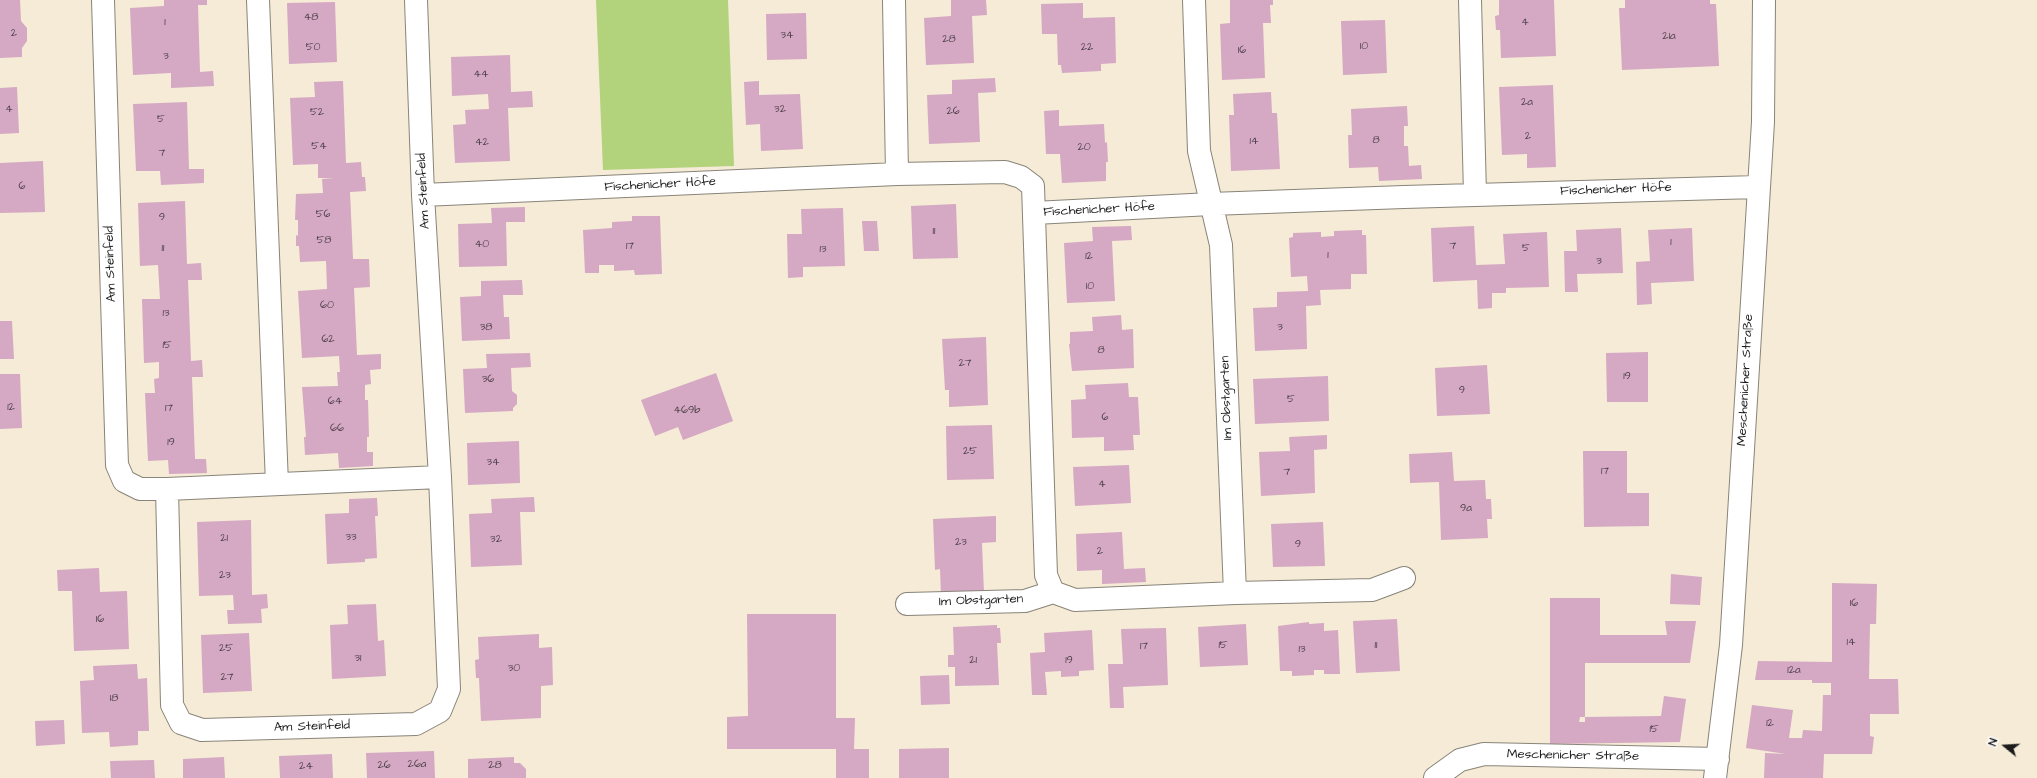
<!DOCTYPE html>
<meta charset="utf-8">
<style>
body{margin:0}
#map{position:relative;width:2037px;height:778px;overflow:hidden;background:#f5ebd6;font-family:"Architects Daughter",sans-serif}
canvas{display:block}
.north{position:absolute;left:1985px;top:726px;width:40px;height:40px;-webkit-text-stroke:3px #fff;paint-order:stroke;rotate:288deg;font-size:11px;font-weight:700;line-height:16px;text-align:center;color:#1c1c1c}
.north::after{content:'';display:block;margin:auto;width:14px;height:18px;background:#1c1c1c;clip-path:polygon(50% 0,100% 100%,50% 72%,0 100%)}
</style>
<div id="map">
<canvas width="2037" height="778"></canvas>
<div class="north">N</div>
</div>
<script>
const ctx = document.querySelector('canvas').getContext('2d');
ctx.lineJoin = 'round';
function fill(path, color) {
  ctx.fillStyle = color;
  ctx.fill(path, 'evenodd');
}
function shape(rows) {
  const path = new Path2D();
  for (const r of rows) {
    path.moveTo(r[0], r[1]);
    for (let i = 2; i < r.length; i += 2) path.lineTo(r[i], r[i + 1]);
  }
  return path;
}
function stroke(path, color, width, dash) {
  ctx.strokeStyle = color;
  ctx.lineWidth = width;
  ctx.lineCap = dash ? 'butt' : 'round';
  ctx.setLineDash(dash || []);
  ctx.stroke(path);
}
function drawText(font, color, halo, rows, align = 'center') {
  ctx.font = font + ' "Architects Daughter",sans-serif';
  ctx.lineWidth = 3;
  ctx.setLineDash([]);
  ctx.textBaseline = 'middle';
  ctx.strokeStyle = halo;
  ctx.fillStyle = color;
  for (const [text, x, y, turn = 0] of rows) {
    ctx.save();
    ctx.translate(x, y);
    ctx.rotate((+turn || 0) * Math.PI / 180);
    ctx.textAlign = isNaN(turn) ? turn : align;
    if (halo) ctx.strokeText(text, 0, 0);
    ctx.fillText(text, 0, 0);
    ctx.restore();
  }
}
fill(shape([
 [596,0,728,0,734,166,603,170]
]), '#b2d37b');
fill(shape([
 [0,0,20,0,21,21,27,28,27,41,22,48,22,57,0,58],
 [164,0,207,0,207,5,198,5,200,72,213,71,214,86,171,88,171,73,133,75,130,8,164,6],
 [951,0,986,0,987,15,972,16,974,63,926,65,924,18,951,16],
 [1230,0,1273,0,1273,5,1270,5,1271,23,1263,23,1265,78,1222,80,1220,24,1230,23],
 [1499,0,1554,0,1556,56,1501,58,1500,30,1496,30,1495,16,1499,15],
 [1625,0,1710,0,1710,4,1716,4,1719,66,1622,70,1619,8,1625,8],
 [335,2,337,62,289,64,287,3],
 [1083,3,1083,18,1115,17,1116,63,1101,64,1101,71,1062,73,1061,65,1058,65,1057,34,1042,34,1041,4],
 [806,13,807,59,767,60,766,14],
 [1385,20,1387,73,1343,75,1341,21],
 [510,55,511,92,532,91,533,107,508,108,510,161,455,163,453,125,466,124,465,110,489,109,488,94,452,96,451,57],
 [995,78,996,92,978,93,980,142,929,144,927,95,952,94,952,80],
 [343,81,346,163,361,162,362,177,365,177,366,191,350,192,353,259,369,259,370,287,354,288,357,355,381,354,381,369,370,370,371,384,365,385,365,400,368,400,369,437,367,437,367,452,373,452,373,466,339,468,338,453,305,455,304,437,306,437,302,387,338,386,337,372,340,372,339,356,302,358,298,291,327,289,326,261,300,262,299,246,296,246,296,235,298,236,298,220,295,220,296,194,323,193,322,179,334,178,318,178,318,164,293,165,290,98,315,97,314,82],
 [759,81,759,95,800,94,803,149,761,151,760,124,746,125,744,82],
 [1553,85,1556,167,1527,168,1527,154,1502,155,1499,87],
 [17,87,19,133,0,134,0,88],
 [1271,92,1272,113,1277,113,1280,169,1231,171,1229,115,1234,115,1233,94],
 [187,102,189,169,204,169,204,183,161,185,160,171,136,171,133,104],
 [1407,106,1408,126,1404,126,1404,146,1408,146,1409,166,1421,165,1422,179,1379,181,1378,167,1349,168,1348,135,1352,135,1351,109],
 [1059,110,1059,126,1104,124,1105,143,1107,142,1108,162,1106,162,1106,181,1062,183,1060,154,1046,154,1044,111],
 [43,161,45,212,0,213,0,163],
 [185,201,187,264,201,263,202,280,188,280,191,361,202,360,203,377,192,377,195,459,206,459,207,473,169,474,168,460,148,461,145,393,155,393,154,379,159,378,159,362,144,363,142,299,160,299,158,265,140,266,138,203],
 [956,204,958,258,913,259,911,206],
 [525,207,525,222,506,222,507,266,459,267,458,224,492,223,491,208],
 [843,208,845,266,803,267,803,277,788,278,787,234,802,234,801,209],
 [632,216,660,216,662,274,635,275,634,270,614,271,614,265,599,265,599,273,585,273,583,230,612,228,612,222,632,221],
 [862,221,877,221,879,251,864,251],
 [1131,226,1132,240,1112,241,1115,301,1067,303,1064,243,1093,241,1092,227],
 [1474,226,1476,265,1505,264,1503,234,1547,232,1549,287,1506,288,1506,293,1492,293,1492,308,1478,309,1477,280,1433,282,1431,228],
 [1621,228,1623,273,1577,274,1578,292,1565,292,1564,251,1577,251,1576,230],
 [1692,228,1694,281,1651,283,1652,304,1637,305,1636,262,1650,261,1648,230],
 [1362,230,1362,235,1366,235,1367,274,1351,274,1351,289,1320,290,1321,305,1306,306,1307,349,1255,351,1253,308,1277,307,1277,292,1308,291,1307,276,1291,277,1289,238,1293,237,1293,233,1321,232,1321,237,1334,236,1334,231],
 [522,280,523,295,503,295,504,317,509,317,510,339,462,341,460,297,481,296,481,281],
 [1121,315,1122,330,1133,329,1134,368,1072,371,1069,344,1070,344,1070,332,1093,331,1092,317],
 [0,321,12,321,14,359,0,359],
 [986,337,988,405,949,407,949,390,945,390,942,339],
 [1648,352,1648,402,1607,402,1606,353],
 [530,353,531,367,511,368,512,391,517,395,517,404,513,408,513,411,465,413,463,369,487,368,486,354],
 [1487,365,1490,414,1437,416,1435,368],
 [716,373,733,421,683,440,678,427,655,436,641,400],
 [0,374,20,374,22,428,0,429],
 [1328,376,1329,421,1255,424,1253,379],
 [1128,383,1129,397,1138,397,1140,435,1133,435,1134,450,1104,451,1104,437,1072,438,1071,400,1086,399,1085,385],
 [992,425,994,479,947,480,946,426],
 [1327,435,1327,449,1314,450,1315,493,1261,496,1259,452,1290,451,1289,437],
 [519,441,520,483,468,485,467,443],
 [1583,451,1627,451,1627,493,1649,493,1649,526,1584,527],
 [1452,452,1454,481,1485,480,1486,499,1491,499,1492,519,1487,519,1488,538,1441,540,1439,482,1410,483,1409,454],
 [1129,465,1131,503,1075,506,1073,467],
 [534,497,535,512,520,512,522,565,471,567,469,514,492,513,491,499],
 [377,498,378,516,375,516,377,558,365,559,365,562,327,564,325,514,349,513,349,499],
 [996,516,996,542,982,543,984,594,941,596,940,569,935,570,933,519],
 [251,520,252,595,267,594,268,608,261,609,262,623,228,624,227,610,234,610,233,595,199,596,197,522],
 [1323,522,1325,566,1273,567,1271,524],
 [1122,532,1124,569,1145,568,1146,582,1102,584,1102,570,1077,571,1076,534],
 [99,568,100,592,127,591,129,649,74,651,72,591,58,591,57,570],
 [1671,574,1702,577,1700,605,1670,604],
 [1832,583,1877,584,1876,624,1870,624,1869,679,1898,679,1899,714,1870,714,1870,736,1874,737,1872,754,1824,754,1823,778,1764,778,1765,753,1786,754,1746,748,1752,705,1793,710,1789,738,1802,738,1803,730,1822,731,1823,695,1831,695,1831,683,1812,683,1812,680,1755,680,1758,661,1832,662],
 [1550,598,1600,598,1600,635,1667,635,1665,621,1696,621,1690,663,1585,663,1585,717,1661,716,1664,696,1686,699,1680,742,1550,744],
 [1580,717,1585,717,1585,722,1579,722],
 [376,604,378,641,384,640,386,676,332,679,330,625,348,624,347,605],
 [747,614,836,614,836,718,855,718,854,749,869,749,869,778,836,778,836,749,727,749,727,717,748,716],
 [1397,619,1400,671,1356,673,1353,621],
 [1309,622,1309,624,1324,623,1324,631,1338,630,1340,674,1324,674,1324,670,1314,670,1314,675,1292,676,1292,671,1280,671,1278,626],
 [1246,624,1248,665,1200,667,1198,627],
 [997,625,997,628,1000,628,1001,643,997,643,999,685,955,686,955,667,948,667,948,655,954,655,953,627],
 [1166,628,1168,685,1123,687,1124,708,1110,708,1108,664,1123,664,1121,629],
 [1092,630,1094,670,1079,671,1079,676,1061,677,1061,671,1045,672,1047,695,1032,695,1030,653,1045,652,1044,633],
 [249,633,252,691,203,693,201,635],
 [539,634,539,648,552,647,553,685,541,686,541,718,481,721,479,678,476,678,475,660,479,659,478,637],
 [137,664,138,679,147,678,149,731,138,731,138,745,110,747,109,732,82,733,80,681,94,680,93,666],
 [949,675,950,704,921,705,920,676],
 [64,720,65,744,36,746,35,721],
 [949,748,949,778,899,778,899,749],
 [434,751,435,778,367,778,366,753],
 [332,754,333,778,280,778,279,756],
 [224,757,225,778,183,778,183,759],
 [514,757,514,763,520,763,526,769,526,778,468,778,468,759],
 [154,760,155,778,111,778,110,761]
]), '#d5a8c3');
const minor = shape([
 [103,0,117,465,124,481,140,489,167,489,440,477],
 [258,0,277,484],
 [894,0,897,174],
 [1470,0,1475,194],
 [423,195,897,174,1005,172,1021,177,1033,186,1046,575,1053,592,1075,600,1235,593,1221,245,1199,151,1194,0],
 [1034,213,1211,204,1404,197,1757,187],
 [167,489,172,705,181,723,202,730,416,724,440,711,449,689,440,477,423,195,416,0],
 [1235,593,1372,590,1404,578],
 [907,604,1025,601,1053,592],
 [1435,778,1460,760,1484,754,1718,759],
 [1715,778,1731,645,1763,122,1764,0]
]);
stroke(minor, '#888479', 24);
stroke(minor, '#fff', 22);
drawText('11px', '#4a3f46', null, [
 ["48",311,18],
 ["1",165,23],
 ["4",1525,23],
 ["2",14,34],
 ["34",787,36],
 ["21a",1669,37],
 ["28",949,40],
 ["10",1364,47],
 ["50",313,48],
 ["22",1087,48],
 ["16",1242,51],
 ["3",166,57],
 ["44",481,75],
 ["2a",1527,103],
 ["4",9,110],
 ["32",780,110],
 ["26",953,112],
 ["52",317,113],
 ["5",161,120],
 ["2",1528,137],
 ["8",1376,141],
 ["14",1254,142],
 ["42",482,143],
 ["54",319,147],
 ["20",1084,148],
 ["7",162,154],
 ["6",22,187],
 ["56",323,215],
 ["9",162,218],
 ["11",934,232],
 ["58",324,241],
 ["1",1671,243],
 ["40",482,245],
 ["17",630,247],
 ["7",1453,247],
 ["11",163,249],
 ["5",1526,249],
 ["13",823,250],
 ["1",1328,256],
 ["12",1089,257],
 ["3",1599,262],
 ["10",1090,287],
 ["60",327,306],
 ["13",166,314],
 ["38",486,328],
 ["3",1280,328],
 ["62",328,340],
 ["15",167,346],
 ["8",1101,351],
 ["27",965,364],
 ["19",1627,377],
 ["36",488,380],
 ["9",1462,391],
 ["5",1291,400],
 ["64",335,402],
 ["12",11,408],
 ["17",169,409],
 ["469b",687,411],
 ["6",1105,418],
 ["66",337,429],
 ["19",171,443],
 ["25",970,452],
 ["34",493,463],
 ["17",1605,472],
 ["7",1287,473],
 ["4",1102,485],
 ["9a",1466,509],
 ["33",351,538],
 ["21",224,539],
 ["32",496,540],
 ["23",961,543],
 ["9",1298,545],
 ["2",1100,552],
 ["23",225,576],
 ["16",1854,604],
 ["16",100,620],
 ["14",1851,643],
 ["15",1223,646],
 ["11",1376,646],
 ["17",1144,647],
 ["25",226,649],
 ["13",1302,650],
 ["31",358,659],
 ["21",973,661],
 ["19",1069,661],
 ["30",514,669],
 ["12a",1794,671],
 ["27",227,678],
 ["18",114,699],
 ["12",1770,724],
 ["15",1654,730],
 ["26a",417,765],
 ["26",384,766],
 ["28",495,766],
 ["24",306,767]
]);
drawText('13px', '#1c1c1c', '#fff', [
 ["Fischenicher Höfe",660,185,-3],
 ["Fischenicher Höfe",1616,190,-2],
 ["Am Steinfeld",424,191,-93],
 ["Fischenicher Höfe",1099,210,-3],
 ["Am Steinfeld",111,264,-92],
 ["Meschenicher Straße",1746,380,-87],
 ["Im Obstgarten",1227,398,-92],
 ["Im Obstgarten",981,601,-2],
 ["Am Steinfeld",312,727,-2],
 ["Meschenicher Straße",1573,756,1]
]);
</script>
